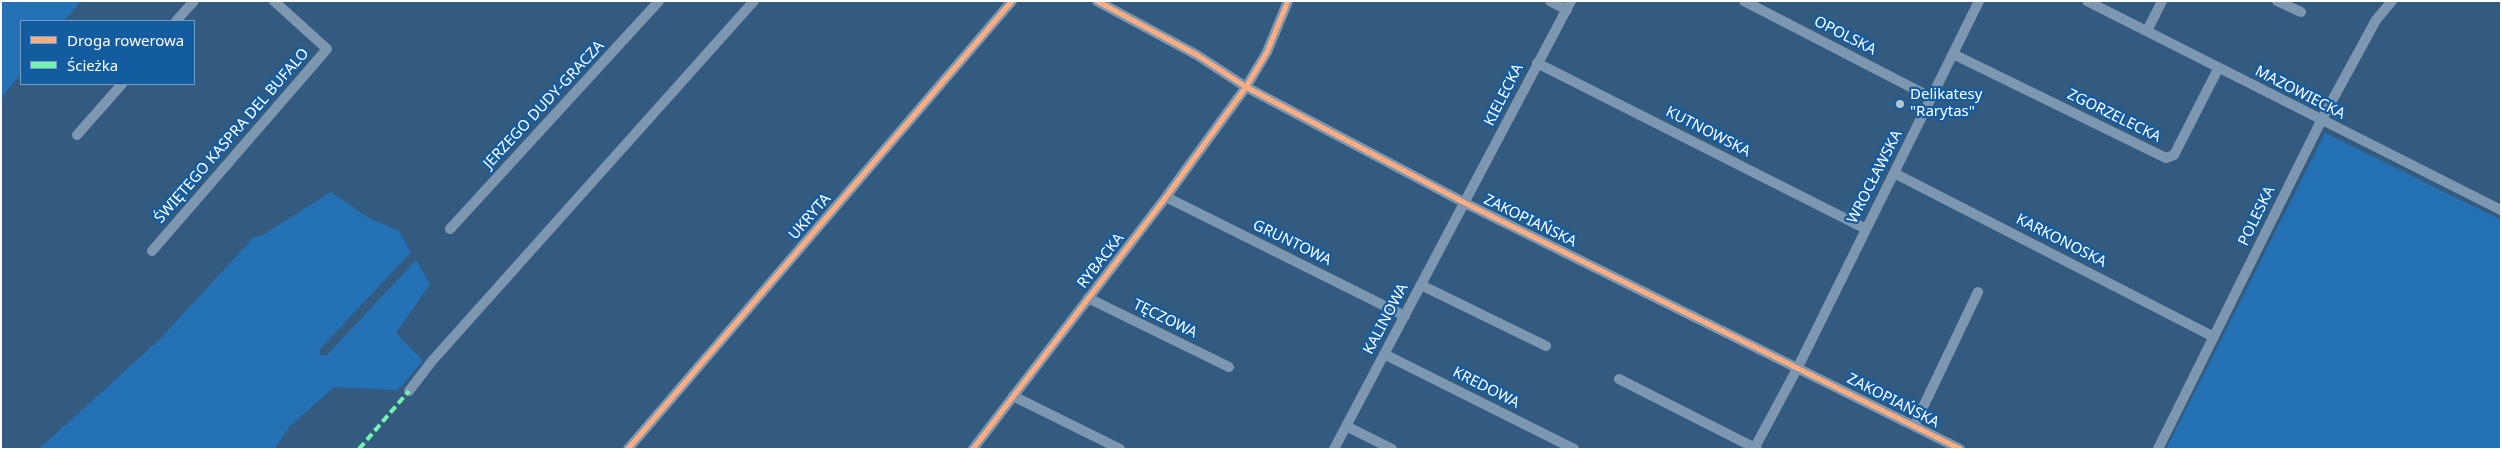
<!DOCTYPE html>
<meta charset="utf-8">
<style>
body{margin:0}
#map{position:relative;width:2502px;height:450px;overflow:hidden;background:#335b80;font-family:"Noto Sans",sans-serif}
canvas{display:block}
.frame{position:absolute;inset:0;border:2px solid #fff;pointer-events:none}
.legend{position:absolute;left:20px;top:20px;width:175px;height:65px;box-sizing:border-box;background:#135ca0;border:1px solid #719dc6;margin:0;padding:6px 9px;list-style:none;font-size:15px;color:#fff}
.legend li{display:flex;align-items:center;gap:10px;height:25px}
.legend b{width:25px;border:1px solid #719dc6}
</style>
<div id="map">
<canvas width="2502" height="450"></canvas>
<div class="frame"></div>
<ul class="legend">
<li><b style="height:6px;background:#ffac80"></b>Droga rowerowa</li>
<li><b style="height:6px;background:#73f3ae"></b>Ścieżka</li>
</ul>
</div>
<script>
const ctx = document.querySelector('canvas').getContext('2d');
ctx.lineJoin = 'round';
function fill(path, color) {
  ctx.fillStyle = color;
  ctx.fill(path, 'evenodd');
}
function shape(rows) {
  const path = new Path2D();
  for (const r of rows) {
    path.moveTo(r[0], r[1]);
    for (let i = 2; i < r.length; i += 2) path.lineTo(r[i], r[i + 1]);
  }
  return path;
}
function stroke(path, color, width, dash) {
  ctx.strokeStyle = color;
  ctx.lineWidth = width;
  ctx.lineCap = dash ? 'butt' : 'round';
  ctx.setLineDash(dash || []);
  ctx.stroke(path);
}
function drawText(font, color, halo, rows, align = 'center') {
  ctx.font = font + ' "Noto Sans",sans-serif';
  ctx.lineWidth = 4.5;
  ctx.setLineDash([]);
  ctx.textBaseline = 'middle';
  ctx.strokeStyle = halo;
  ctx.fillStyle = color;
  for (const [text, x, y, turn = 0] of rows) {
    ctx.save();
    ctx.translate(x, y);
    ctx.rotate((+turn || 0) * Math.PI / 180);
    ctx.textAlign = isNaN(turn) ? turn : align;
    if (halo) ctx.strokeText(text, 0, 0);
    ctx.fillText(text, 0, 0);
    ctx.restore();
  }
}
fill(shape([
 [1,1,81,1,64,21,21,21,21,74,1,98],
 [2325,133,2501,220,2501,449,2166,449],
 [331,192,367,217,399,231,411,252,320,349,320,355,327,355,416,260,430,284,396,333,423,361,398,390,334,387,290,426,274,449,39,449,160,339,254,237,261,236]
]), '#2471b5');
stroke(shape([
 [1097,1,1197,55,1246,87,1465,203,1960,449],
 [1550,1,1567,10],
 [1744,1,1932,98],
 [2087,1,2501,210],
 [2277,1,2301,12],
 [176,21,194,1],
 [2147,31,2162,1],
 [1953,54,2166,158,2174,155,2218,69],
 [1537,63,1866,229],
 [77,135,122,84],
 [1894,173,2214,337],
 [1166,197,1405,316],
 [450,229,659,1],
 [152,251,327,49,274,1],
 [1421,285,1546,346],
 [1088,298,1229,367],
 [1384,354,1574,449],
 [1619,379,1757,449],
 [409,391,432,361,754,1],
 [1013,396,1120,449],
 [1346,426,1392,449],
 [1914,426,1978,292],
 [628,449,1012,1],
 [973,449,1166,197,1246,87,1267,52,1288,1],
 [1334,449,1571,1],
 [1754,449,1798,367,1979,1],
 [2158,449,2321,121,2376,20,2392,1]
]), '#7e97b0', 10);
stroke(shape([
 [359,449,409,391]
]), '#73f3ae', 4, [8, 4]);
stroke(shape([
 [1097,1,1197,55,1246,87,1465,203,1960,449],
 [628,449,1012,1],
 [973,449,1166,197,1246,87,1267,52,1288,1]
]), '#ffac80', 5);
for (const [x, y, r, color] of [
 [1900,104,5,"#b8c6d3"]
]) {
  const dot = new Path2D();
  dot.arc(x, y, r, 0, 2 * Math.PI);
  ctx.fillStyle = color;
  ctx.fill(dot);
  stroke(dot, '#135ca0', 2);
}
drawText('15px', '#fff', '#135ca0', [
 ["OPOLSKA",1845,36,27],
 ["MAZOWIECKA",2300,93,27],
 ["KIELECKA",1504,95,-63],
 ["JERZEGO DUDY-GRACZA",544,105,-47],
 ["ZGORZELECKA",2114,116,26],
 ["KUTNOWSKA",1708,132,27],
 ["ŚWIĘTEGO KASPRA DEL BUFALO",232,136,-49],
 ["WROCŁAWSKA",1875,177,-63],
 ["POLESKA",2257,216,-64],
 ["UKRYTA",810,217,-49],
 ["ZAKOPIAŃSKA",1530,221,26],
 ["KARKONOSKA",2061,241,27],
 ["GRUNTOWA",1292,243,26],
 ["RYBACKA",1101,261,-52],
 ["TĘCZOWA",1165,319,26],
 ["KALINOWA",1386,319,-62],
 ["KREDOWA",1486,388,27],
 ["ZAKOPIAŃSKA",1893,401,27]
]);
drawText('15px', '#fff', '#135ca0', [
 ["Delikatesy",1910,95],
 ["\"Rarytas\"",1910,112]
], 'left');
</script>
